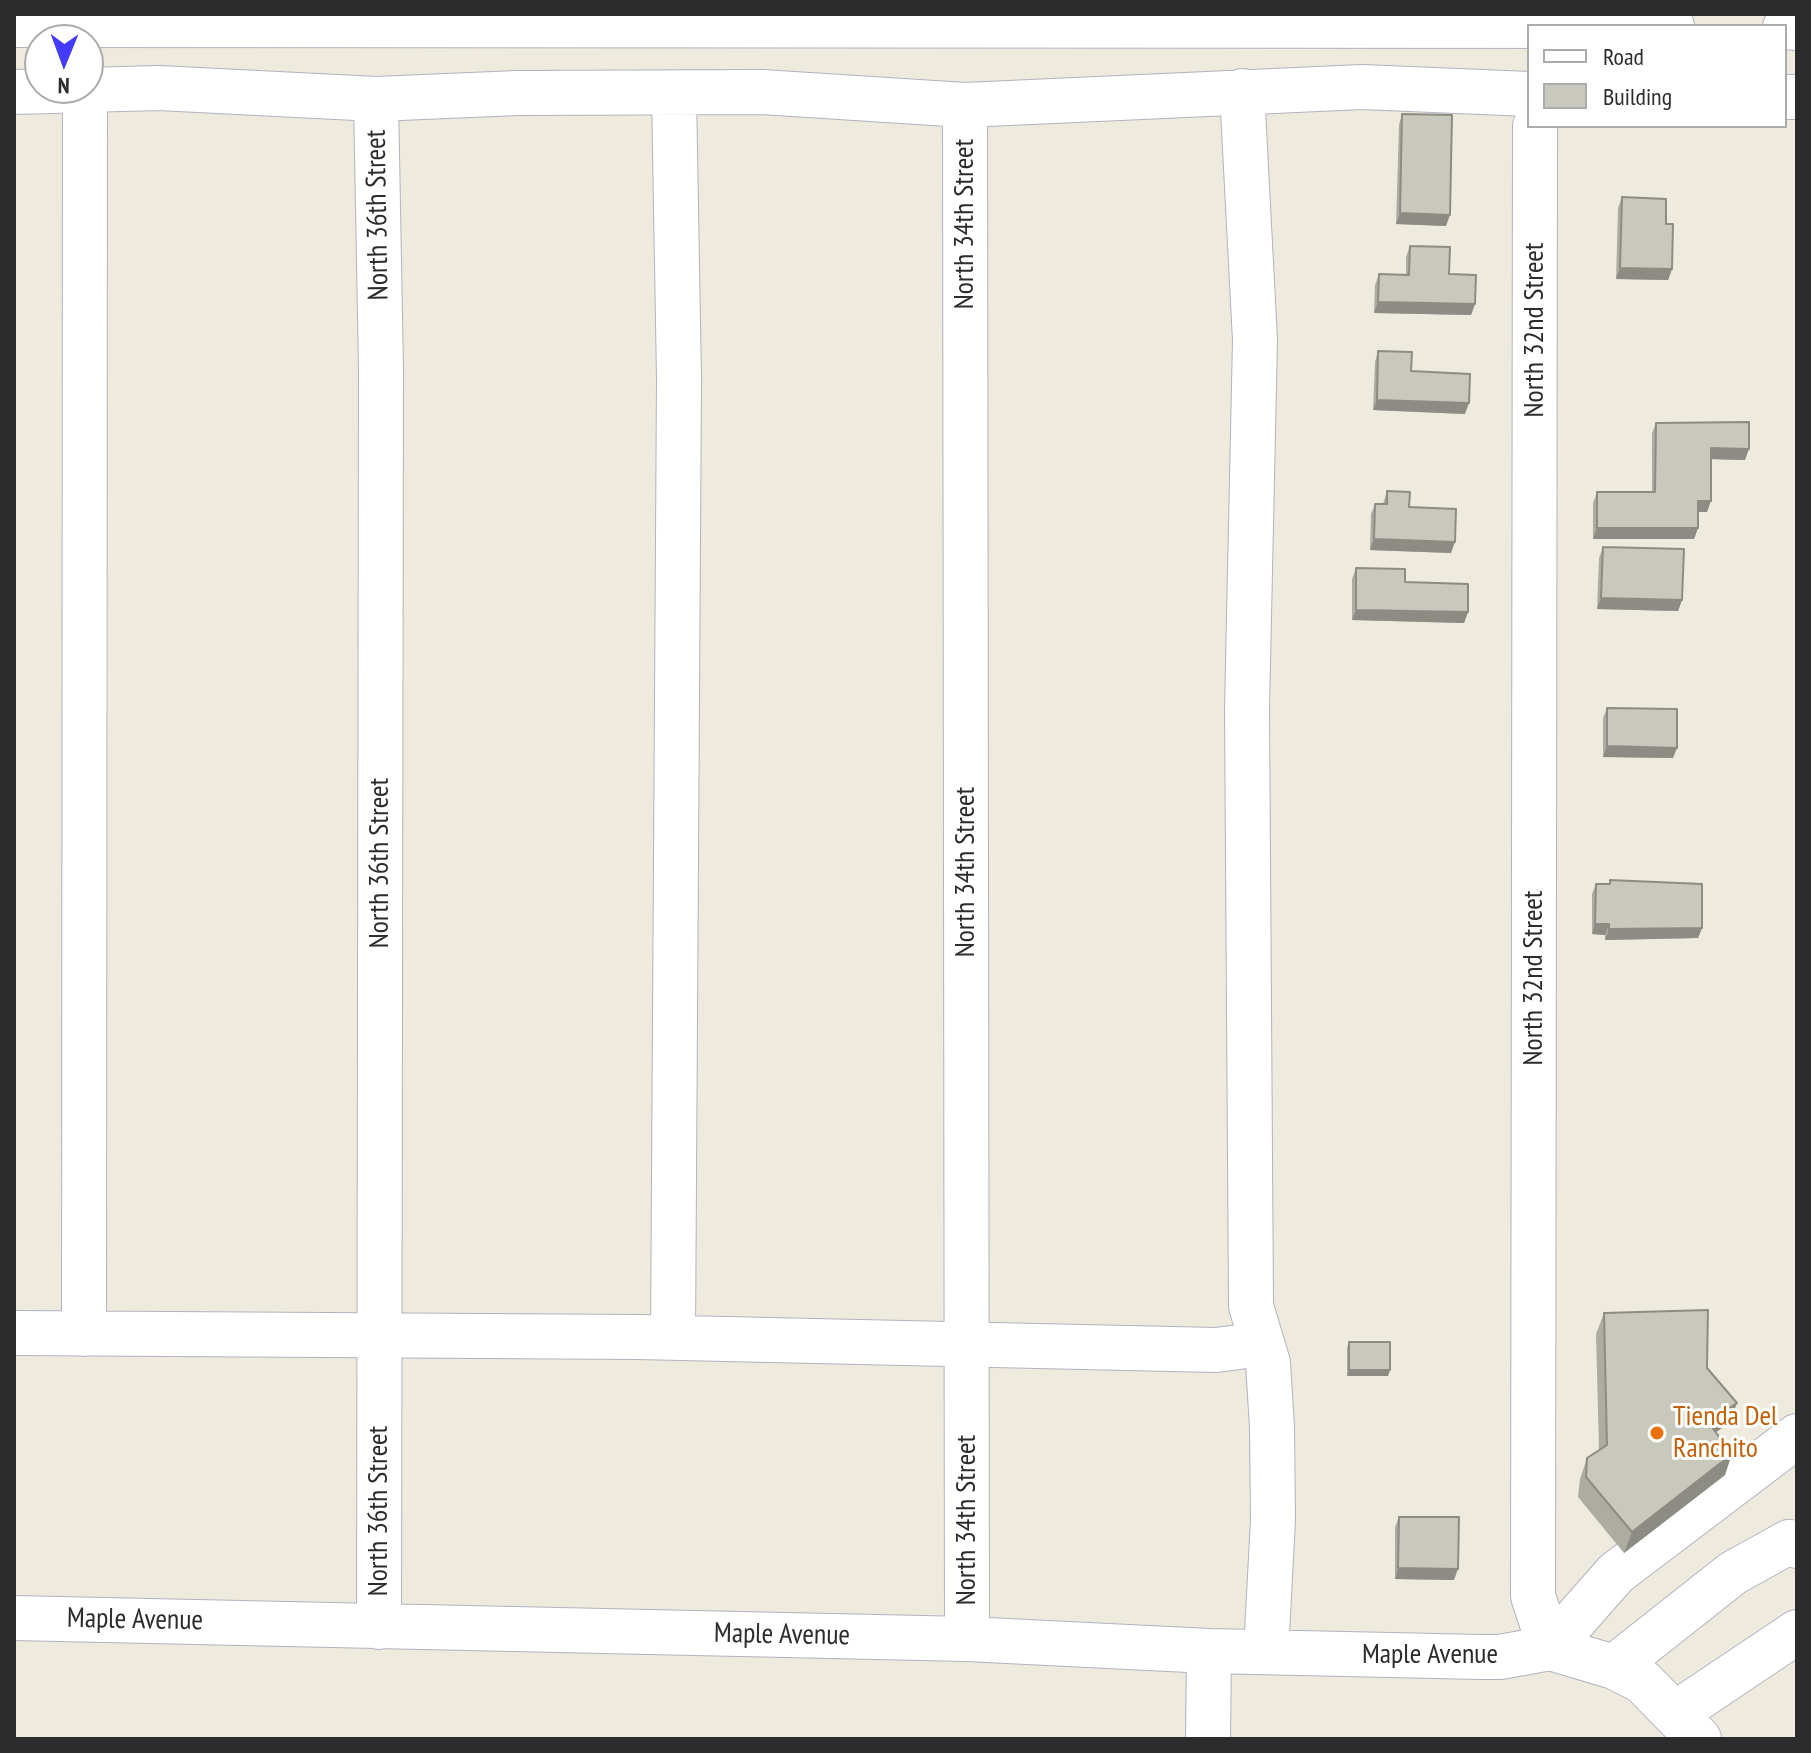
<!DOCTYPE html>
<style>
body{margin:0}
#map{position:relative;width:1811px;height:1753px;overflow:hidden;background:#eeebde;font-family:"PT Sans Narrow",sans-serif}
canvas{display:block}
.frame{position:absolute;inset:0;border:16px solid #2c2c2c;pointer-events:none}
.legend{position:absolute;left:1527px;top:24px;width:260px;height:104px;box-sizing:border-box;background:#fff;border:2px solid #ababab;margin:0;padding:10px 14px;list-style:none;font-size:24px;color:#2c2c2c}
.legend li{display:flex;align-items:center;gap:16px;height:40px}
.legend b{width:40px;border:2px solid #ababab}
.north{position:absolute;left:24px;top:24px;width:80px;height:80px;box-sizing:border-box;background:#fff;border:2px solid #ababab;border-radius:50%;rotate:181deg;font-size:22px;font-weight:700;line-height:32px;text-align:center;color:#2c2c2c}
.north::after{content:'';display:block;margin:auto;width:28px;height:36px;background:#443bff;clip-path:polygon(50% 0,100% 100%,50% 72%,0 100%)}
</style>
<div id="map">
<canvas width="1811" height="1753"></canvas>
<div class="frame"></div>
<ul class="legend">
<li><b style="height:10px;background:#fff"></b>Road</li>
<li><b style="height:22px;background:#c9c8bd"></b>Building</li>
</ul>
<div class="north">N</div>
</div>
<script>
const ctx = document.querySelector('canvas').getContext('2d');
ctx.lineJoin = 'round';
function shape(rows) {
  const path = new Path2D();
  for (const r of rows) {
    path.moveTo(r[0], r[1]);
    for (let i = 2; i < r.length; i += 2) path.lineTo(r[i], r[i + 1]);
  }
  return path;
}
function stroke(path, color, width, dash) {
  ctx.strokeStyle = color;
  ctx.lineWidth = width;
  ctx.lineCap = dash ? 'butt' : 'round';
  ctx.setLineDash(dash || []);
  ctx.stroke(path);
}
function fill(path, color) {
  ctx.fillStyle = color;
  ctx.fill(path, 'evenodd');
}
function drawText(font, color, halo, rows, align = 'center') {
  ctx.font = font + ' "PT Sans Narrow",sans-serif';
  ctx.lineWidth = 6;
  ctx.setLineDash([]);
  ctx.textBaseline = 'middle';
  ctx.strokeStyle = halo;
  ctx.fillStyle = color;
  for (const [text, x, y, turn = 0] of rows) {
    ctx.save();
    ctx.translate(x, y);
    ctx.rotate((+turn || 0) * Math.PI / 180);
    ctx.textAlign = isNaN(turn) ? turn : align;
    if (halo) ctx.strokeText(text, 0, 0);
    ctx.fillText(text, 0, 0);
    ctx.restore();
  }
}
const minor = shape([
 [14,25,1672,26],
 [1785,27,1797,28],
 [1242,91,1255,340,1247,709,1251,1306,1268,1363,1272,1427,1273,1520,1266,1652],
 [14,92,159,88,376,99,518,93,762,92,965,105,1362,87,1529,94],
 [1785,97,1797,97],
 [376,99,381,370,379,1627],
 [965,105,967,1639],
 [1535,126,1533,1596,1550,1648],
 [14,1333,637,1337,1216,1350,1262,1344],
 [84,1334,85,90],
 [673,1338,679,379,674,93],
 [14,1618,967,1639,1209,1651,1481,1657,1500,1657,1550,1648,1614,1667,1642,1681,1699,1739],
 [1550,1648,1616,1573,1797,1436],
 [1614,1667,1733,1573,1789,1542,1797,1546],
 [1676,1713,1797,1632],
 [1208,1739,1209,1651]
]);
stroke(minor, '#b2b2c0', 46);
stroke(minor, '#fff', 44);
fill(shape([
 [1402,114,1446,226,1396,224,1399,125],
 [1622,197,1666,224,1672,269,1668,280,1616,279,1618,208],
 [1410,246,1449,274,1475,304,1471,315,1374,313,1375,285,1379,274,1406,275,1406,257],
 [1378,351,1411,371,1465,414,1373,410,1375,362],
 [1656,423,1745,460,1711,459,1707,512,1698,512,1698,528,1694,539,1593,539,1593,503,1597,492,1652,492,1652,433],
 [1387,491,1409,507,1451,553,1370,550,1371,514,1375,504,1383,504],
 [1603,547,1682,600,1678,611,1597,609,1599,558],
 [1356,568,1405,582,1468,612,1464,623,1352,620,1352,579],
 [1607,708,1673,758,1603,757,1603,718],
 [1610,880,1702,928,1698,938,1605,940,1605,935,1592,934,1592,894,1596,884,1609,884],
 [1604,1313,1707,1368,1737,1403,1729,1423,1716,1432,1725,1475,1624,1553,1578,1497,1580,1479,1587,1458,1599,1450,1596,1334],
 [1349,1342,1388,1376,1347,1376,1347,1348],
 [1399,1517,1454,1580,1395,1579,1395,1527]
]), '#adaca3');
fill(shape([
 [1400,213,1450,215,1446,226,1396,224],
 [1620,268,1672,269,1668,280,1616,279],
 [1378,302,1475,304,1471,315,1374,313],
 [1377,400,1469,403,1465,414,1373,410],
 [1711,448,1749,449,1745,460,1707,459],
 [1698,501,1711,501,1707,512,1694,512],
 [1597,528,1698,528,1694,539,1593,539],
 [1374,539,1455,542,1451,553,1370,550],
 [1601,598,1682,600,1678,611,1597,609],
 [1356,610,1468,612,1464,623,1352,620],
 [1607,746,1677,748,1673,758,1603,757],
 [1595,924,1609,924,1605,935,1592,934],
 [1702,928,1698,938,1605,940,1609,929],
 [1349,1370,1390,1370,1388,1376,1347,1376],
 [1737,1403,1729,1423,1701,1443,1708,1422],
 [1732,1454,1725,1475,1624,1553,1632,1532],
 [1398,1568,1458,1569,1454,1580,1395,1579]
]), '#8d8c84');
const building = shape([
 [1402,114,1452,115,1450,215,1400,213,1402,114],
 [1622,197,1666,199,1666,224,1673,224,1672,269,1620,268,1622,197],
 [1410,246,1450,247,1449,274,1476,275,1475,304,1378,302,1379,274,1409,275,1410,246],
 [1378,351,1412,352,1411,371,1470,374,1469,403,1377,400,1378,351],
 [1749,422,1749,449,1711,448,1711,501,1698,501,1698,528,1597,528,1597,492,1655,492,1656,423,1749,422],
 [1387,491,1410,492,1409,507,1456,509,1455,542,1374,539,1375,504,1387,504,1387,491],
 [1603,547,1684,549,1682,600,1601,598,1603,547],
 [1356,568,1405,569,1405,582,1468,584,1468,612,1356,610,1356,568],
 [1607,708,1677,709,1677,748,1607,746,1607,708],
 [1610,880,1702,884,1702,928,1609,929,1609,924,1595,924,1596,884,1610,884,1610,880],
 [1708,1310,1707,1368,1737,1403,1708,1422,1732,1454,1632,1532,1586,1477,1587,1458,1607,1445,1604,1313,1708,1310],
 [1349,1342,1390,1342,1390,1370,1349,1370,1349,1342],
 [1399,1517,1459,1517,1458,1569,1398,1568,1399,1517]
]);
fill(building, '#c9c8bd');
stroke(building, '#8d8c84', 2);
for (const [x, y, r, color] of [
 [1657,1433,8,"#e8710a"]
]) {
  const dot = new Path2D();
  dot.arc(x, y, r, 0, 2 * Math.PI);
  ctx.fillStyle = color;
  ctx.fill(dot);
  stroke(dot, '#fff', 3);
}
drawText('28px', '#2c2c2c', '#fff', [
 ["North 36th Street",378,215,-91],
 ["North 34th Street",965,224,-90],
 ["North 32nd Street",1535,330,-90],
 ["North 36th Street",380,863,-90],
 ["North 34th Street",966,872,-90],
 ["North 32nd Street",1534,978,-90],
 ["North 36th Street",379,1511,-90],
 ["North 34th Street",967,1520,-90],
 ["Maple Avenue",135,1620,1],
 ["Maple Avenue",782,1635,1],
 ["Maple Avenue",1430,1655]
]);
drawText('28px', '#c56008', '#fff', [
 ["Tienda Del",1673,1417],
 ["Ranchito",1673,1449]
], 'left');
</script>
